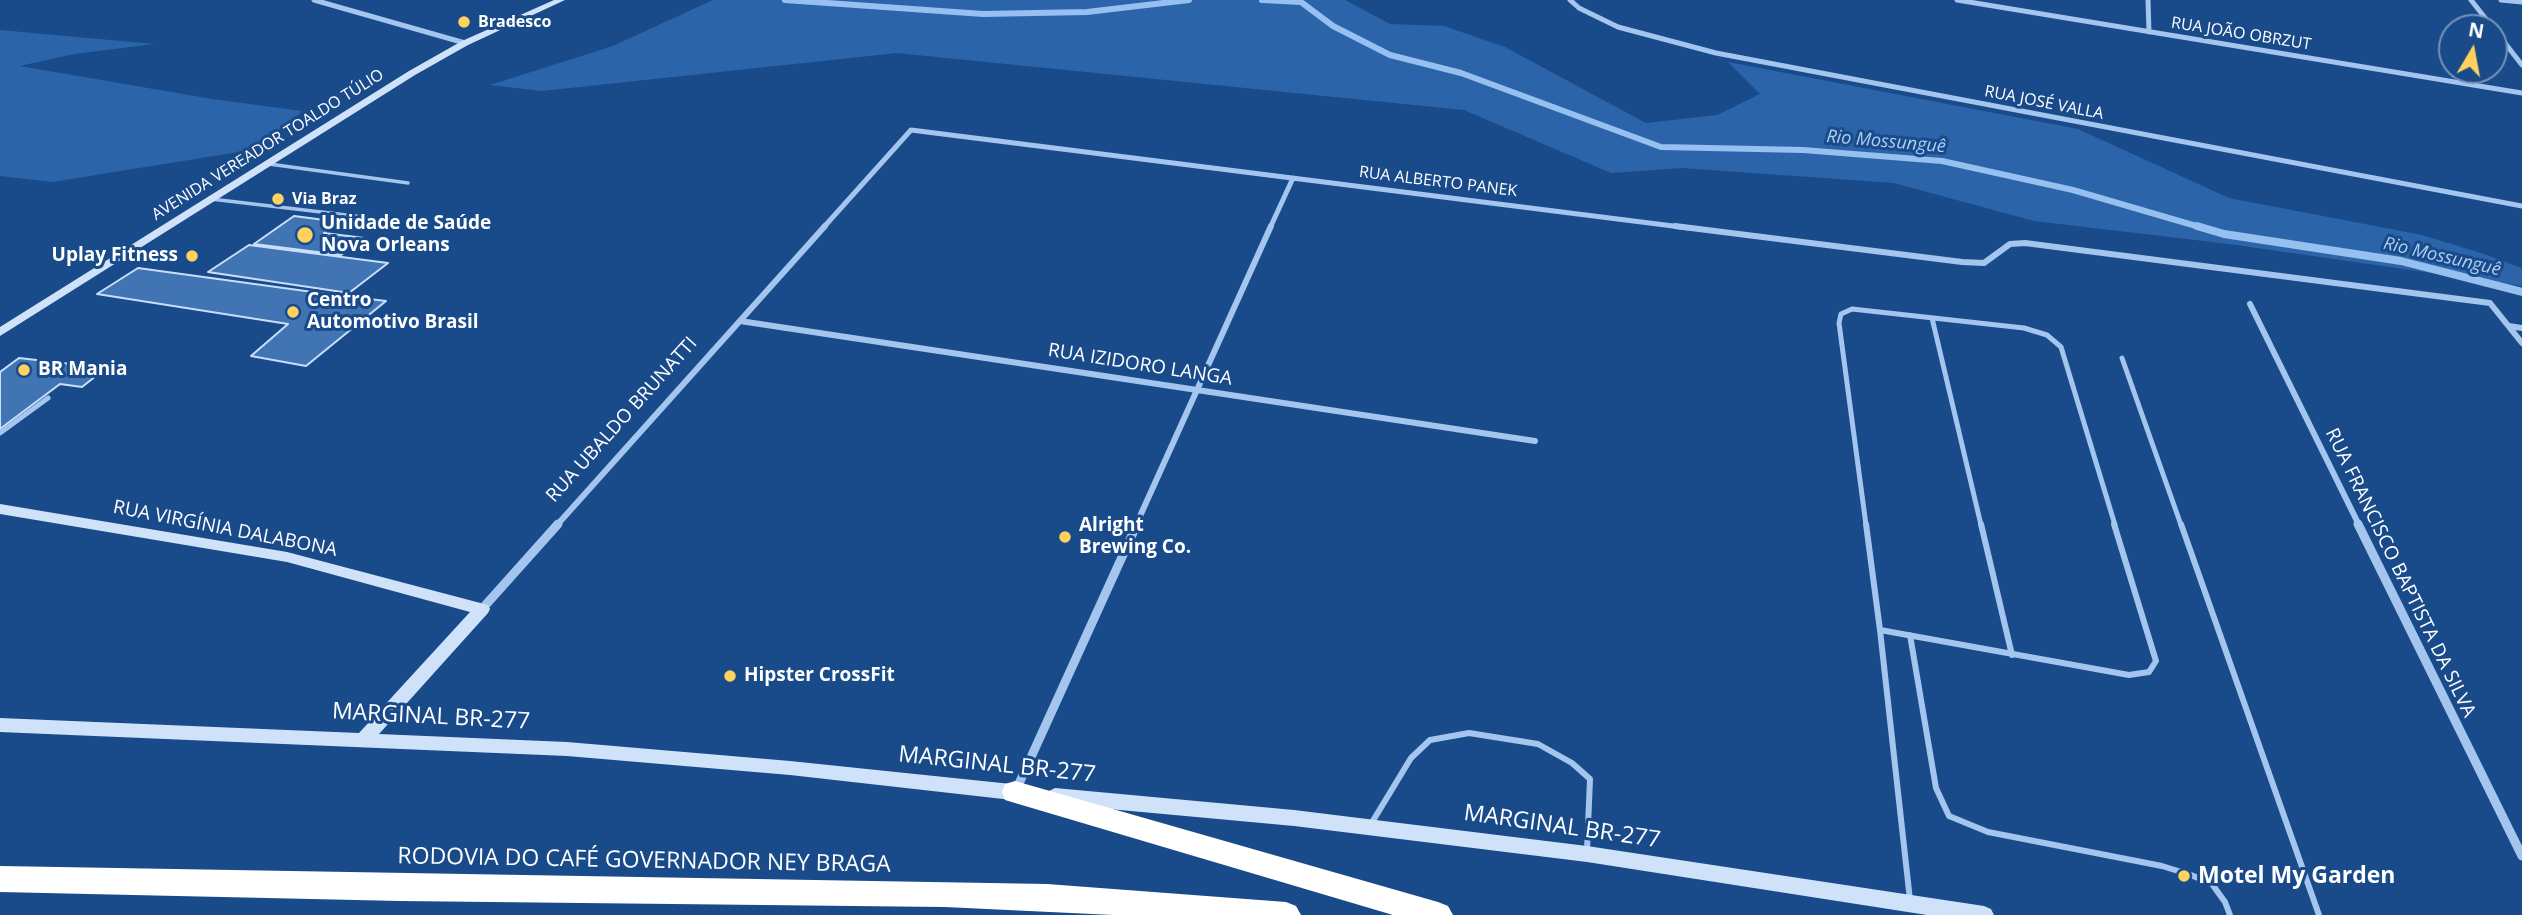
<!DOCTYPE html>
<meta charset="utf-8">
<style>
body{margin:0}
#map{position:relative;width:2522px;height:915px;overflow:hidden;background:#194b8b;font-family:"Open Sans",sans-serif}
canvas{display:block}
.north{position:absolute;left:2438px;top:14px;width:70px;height:70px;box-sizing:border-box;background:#194b8b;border:2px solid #7593b9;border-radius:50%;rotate:10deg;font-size:19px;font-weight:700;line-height:28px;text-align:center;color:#fff}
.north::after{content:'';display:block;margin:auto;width:24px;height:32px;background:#ffd15f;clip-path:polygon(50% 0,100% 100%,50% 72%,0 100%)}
</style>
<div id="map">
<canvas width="2522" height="915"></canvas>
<div class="north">N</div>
</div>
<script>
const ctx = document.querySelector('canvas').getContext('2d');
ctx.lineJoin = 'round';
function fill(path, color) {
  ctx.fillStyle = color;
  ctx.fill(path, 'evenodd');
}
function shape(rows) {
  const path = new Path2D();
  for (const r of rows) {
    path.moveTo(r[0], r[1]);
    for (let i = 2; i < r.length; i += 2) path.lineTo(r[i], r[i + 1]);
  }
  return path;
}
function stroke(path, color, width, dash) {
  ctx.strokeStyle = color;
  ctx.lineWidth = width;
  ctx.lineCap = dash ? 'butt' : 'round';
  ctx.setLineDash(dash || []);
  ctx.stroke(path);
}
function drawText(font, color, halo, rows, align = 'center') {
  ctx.font = font + ' "Open Sans",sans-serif';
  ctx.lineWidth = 6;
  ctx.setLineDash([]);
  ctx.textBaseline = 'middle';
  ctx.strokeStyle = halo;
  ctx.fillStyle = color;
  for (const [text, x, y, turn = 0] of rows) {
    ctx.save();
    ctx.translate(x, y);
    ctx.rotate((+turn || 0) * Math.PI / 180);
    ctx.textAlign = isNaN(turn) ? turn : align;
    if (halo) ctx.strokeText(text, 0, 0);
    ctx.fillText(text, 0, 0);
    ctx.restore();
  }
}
fill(shape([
 [713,0,1345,0,1390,24,1444,26,1505,47,1646,123,1717,115,1760,94,1728,62,2078,129,2229,198,2422,235,2481,253,2522,268,2522,286,2229,244,2034,221,1894,183,1682,168,1611,173,1464,110,897,53,542,91,490,85,613,46],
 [0,30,154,44,74,54,20,66,212,99,302,111,273,140,245,151,52,182,0,176]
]), '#2b64a9');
stroke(shape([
 [785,0,983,14,1087,12,1189,0],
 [1262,0,1301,2,1333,26,1390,55,1461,73,1661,147,1803,150,1942,161,2073,190,2203,228]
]), '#95c0f0', 6);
stroke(shape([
 [2197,226,2224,234,2401,261,2522,292]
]), '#95c0f0', 8);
const building = shape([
 [294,216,340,222,324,233,364,238,341,255,254,244,294,216],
 [249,245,388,263,349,293,208,272,249,245],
 [138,268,320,293,386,301,306,366,251,356,288,324,97,294,138,268],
 [19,358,106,368,82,387,60,384,0,429,0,372,19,358]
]);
fill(building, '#4174b3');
stroke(building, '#c8dffa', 2);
stroke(shape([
 [269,164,408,183],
 [211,199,372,218]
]), '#a3c5ee', 3.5);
stroke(shape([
 [1932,318,1981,525],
 [2122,358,2181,525],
 [0,433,48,398],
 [1866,525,1839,323,1841,314,1852,309,2024,328,2047,335,2061,347,2115,525]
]), '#a3c5ee', 5);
stroke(shape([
 [1866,524,1880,630],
 [1981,524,2012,655],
 [2181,524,2319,915],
 [1880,630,2129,675,2149,672,2156,661,2114,524],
 [1880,630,1910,900],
 [1910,635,1936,788,1949,816,1988,832,2162,866,2191,875,2212,884,2225,902,2230,915],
 [1371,824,1411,758,1430,740,1469,733,1538,744,1572,763,1590,779,1587,850]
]), '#a3c5ee', 6);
stroke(shape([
 [314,0,465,43],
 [1570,0,1579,8,1618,27,1716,53,2522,206],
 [1957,0,2522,93],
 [2148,0,2149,32],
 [2471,0,2493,28],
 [2501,0,2522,2],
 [2494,29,2522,65],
 [823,228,911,130,1689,228],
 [1270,228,1293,178]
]), '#a3c5ee', 5);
stroke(shape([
 [1675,226,1962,262,1984,263,2010,244,2025,243,2490,303,2522,343],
 [2250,304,2359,525],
 [740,321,1535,441],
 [2509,326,2522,328],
 [557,525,825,226],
 [1136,525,1271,226]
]), '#a3c5ee', 6);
stroke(shape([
 [2358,524,2522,856],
 [482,609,558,524],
 [1017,788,1137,524]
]), '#a3c5ee', 9);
fill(shape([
 [554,0,565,0,468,45,415,75,0,336,0,327,409,71,462,41,554,0],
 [0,504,287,552,488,605,490,609,488,613,379,734,567,742,790,761,1021,785,1027,788,1030,793,1027,798,1021,801,790,775,567,756,0,732,0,718,359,733,470,612,287,562,0,514,0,504],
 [1055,788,1294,810,1587,846,1984,906,1991,909,1994,915,1927,915,1587,862,1294,826,1055,804,1049,801,1046,796,1049,791,1055,788]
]), '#d0e2fa');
fill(shape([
 [1015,781,1438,902,1448,906,1453,915,1393,915,1015,803,1005,800,1002,792,1005,784,1015,781],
 [0,866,1047,884,1286,902,1296,906,1301,915,1113,915,945,907,400,901,0,892,0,866]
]), '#fff');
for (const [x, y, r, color] of [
 [464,22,7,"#ffd15f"],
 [278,199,7,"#ffd15f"],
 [305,235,9,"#ffd15f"],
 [192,256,7,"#ffd15f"],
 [293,312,7,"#ffd15f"],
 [24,370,7,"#ffd15f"],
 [1065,537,7,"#ffd15f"],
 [730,676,7,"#ffd15f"],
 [2184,876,7,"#ffd15f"]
]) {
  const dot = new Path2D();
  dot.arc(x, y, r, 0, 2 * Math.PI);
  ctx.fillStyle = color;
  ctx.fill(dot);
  stroke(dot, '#194b8b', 2.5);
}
drawText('bold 16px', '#fff', '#194b8b', [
 ["Bradesco",478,22],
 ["Via Braz",292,199]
], 'left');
drawText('16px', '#fff', '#194b8b', [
 ["RUA JOÃO OBRZUT",2241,34,9],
 ["RUA JOSÉ VALLA",2044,103,11],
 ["AVENIDA VEREADOR TOALDO TÚLIO",268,145,-32],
 ["RUA ALBERTO PANEK",1438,182,7]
]);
drawText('italic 18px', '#aecff5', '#194b8b', [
 ["Rio Mossunguê",1886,142,5],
 ["Rio Mossunguê",2442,257,13]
]);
drawText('bold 19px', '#fff', '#194b8b', [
 ["Unidade de Saúde",321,224],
 ["Nova Orleans",321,246],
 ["Uplay Fitness",178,256,"right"],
 ["Centro",307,301],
 ["Automotivo Brasil",307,323],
 ["BR Mania",38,370],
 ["Alright",1079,526],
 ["Brewing Co.",1079,548],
 ["Hipster CrossFit",744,676]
], 'left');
drawText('19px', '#fff', '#194b8b', [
 ["RUA IZIDORO LANGA",1140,365,9],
 ["RUA UBALDO BRUNATTI",622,420,-48],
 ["RUA VIRGÍNIA DALABONA",225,529,11],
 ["RUA FRANCISCO BAPTISTA DA SILVA",2400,573,64]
]);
drawText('23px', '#fff', '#194b8b', [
 ["MARGINAL BR-277",431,717,3],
 ["MARGINAL BR-277",997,765,6],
 ["MARGINAL BR-277",1562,827,8],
 ["RODOVIA DO CAFÉ GOVERNADOR NEY BRAGA",644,861,1]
]);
drawText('bold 23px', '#fff', '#194b8b', [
 ["Motel My Garden",2198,876]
], 'left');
</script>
